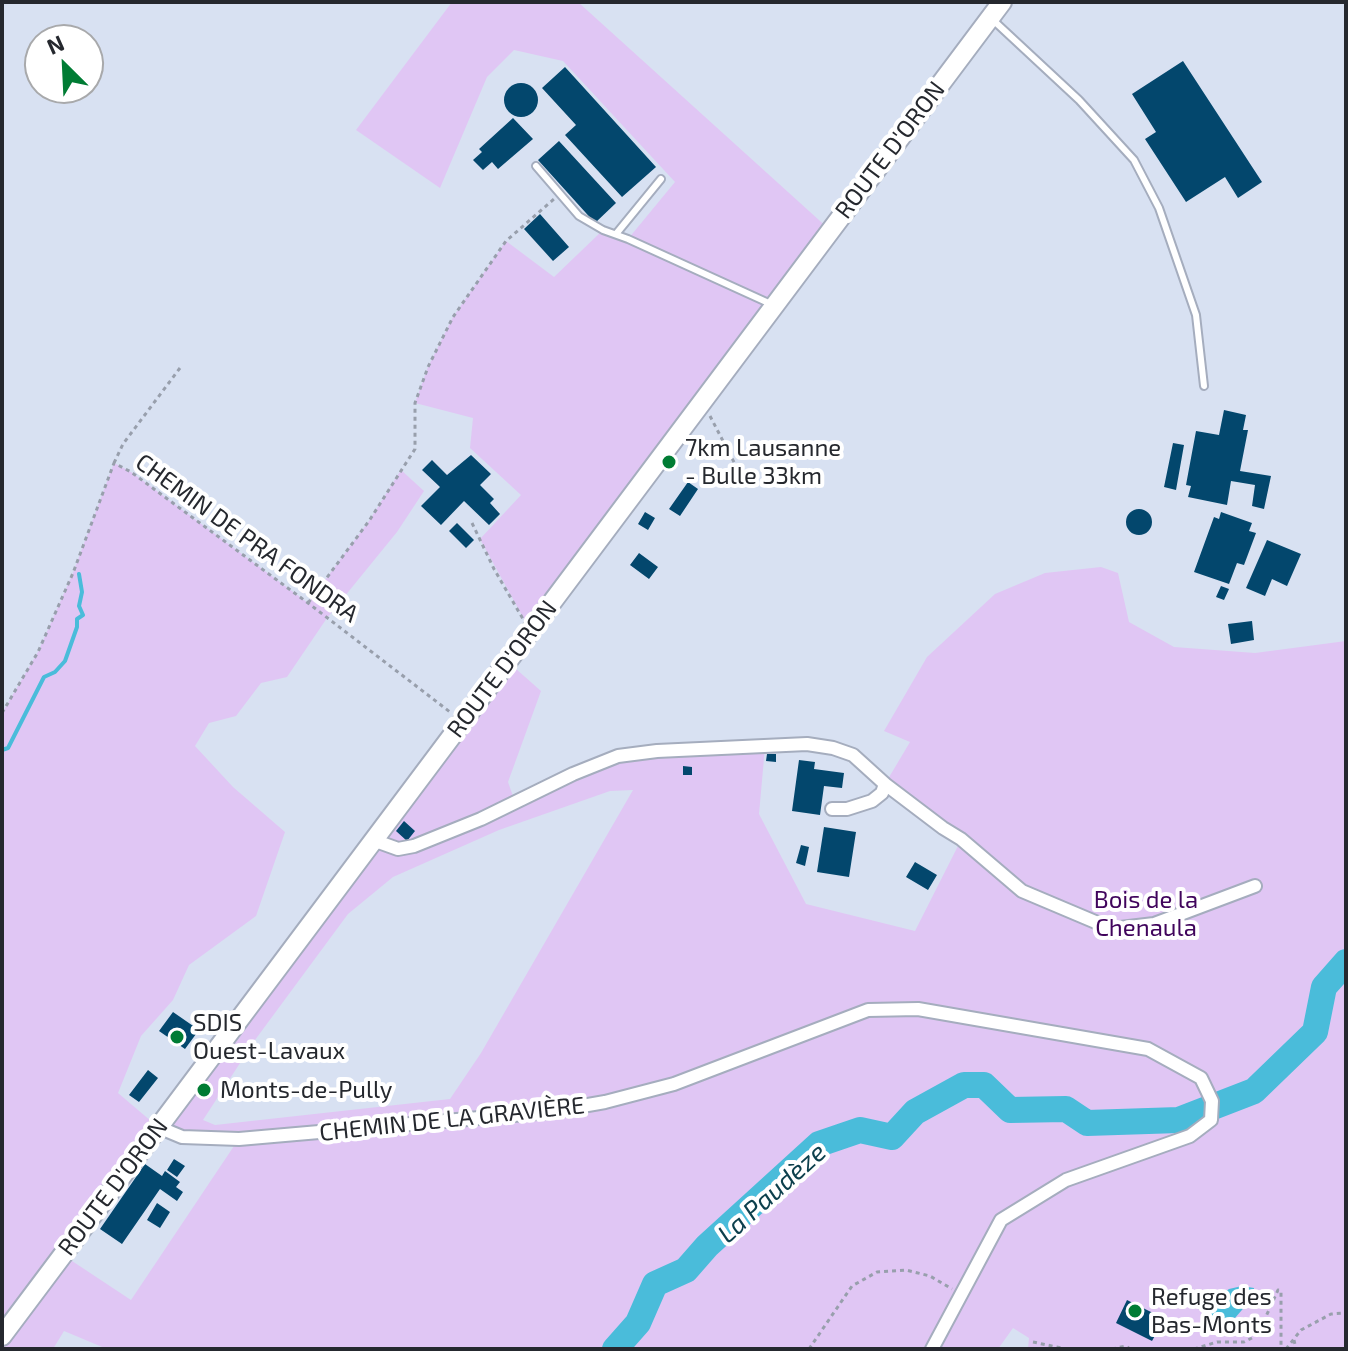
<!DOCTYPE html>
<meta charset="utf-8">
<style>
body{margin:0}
#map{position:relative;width:1348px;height:1351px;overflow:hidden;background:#d8e1f2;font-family:"Exo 2",sans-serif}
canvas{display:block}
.frame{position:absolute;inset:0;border:4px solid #25282e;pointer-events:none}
.north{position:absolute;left:24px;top:24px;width:80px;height:80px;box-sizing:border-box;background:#fff;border:2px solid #a8a9ab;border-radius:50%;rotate:336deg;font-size:22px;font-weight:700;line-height:32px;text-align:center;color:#25282e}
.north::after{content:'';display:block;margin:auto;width:28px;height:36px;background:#007c34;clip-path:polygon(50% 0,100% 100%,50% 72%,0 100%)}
</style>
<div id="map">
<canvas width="1348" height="1351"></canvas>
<div class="frame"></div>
<div class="north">N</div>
</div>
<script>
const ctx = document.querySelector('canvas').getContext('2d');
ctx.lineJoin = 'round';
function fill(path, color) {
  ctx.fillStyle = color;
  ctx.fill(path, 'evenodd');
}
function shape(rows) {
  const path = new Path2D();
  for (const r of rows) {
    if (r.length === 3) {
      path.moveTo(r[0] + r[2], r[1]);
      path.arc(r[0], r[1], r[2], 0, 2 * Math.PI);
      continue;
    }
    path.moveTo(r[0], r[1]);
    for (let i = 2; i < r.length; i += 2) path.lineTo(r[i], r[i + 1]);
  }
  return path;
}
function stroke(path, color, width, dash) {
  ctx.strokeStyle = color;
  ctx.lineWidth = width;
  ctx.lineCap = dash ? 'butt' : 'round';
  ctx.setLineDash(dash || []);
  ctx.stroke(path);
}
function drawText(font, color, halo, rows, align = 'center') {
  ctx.font = font + ' "Exo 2",sans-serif';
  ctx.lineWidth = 8;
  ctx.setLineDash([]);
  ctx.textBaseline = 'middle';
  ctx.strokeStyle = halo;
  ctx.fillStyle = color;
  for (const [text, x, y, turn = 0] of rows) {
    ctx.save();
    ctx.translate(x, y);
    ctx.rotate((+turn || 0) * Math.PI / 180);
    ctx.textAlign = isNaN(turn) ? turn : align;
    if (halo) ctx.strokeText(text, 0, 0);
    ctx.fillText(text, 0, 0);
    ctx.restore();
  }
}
fill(shape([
 [452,2,578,2,830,230,530,630,480,539,521,495,470,448,473,418,415,403,428,367,453,317,506,241,554,277,603,230,628,239,675,182,563,61,514,50,487,77,440,188,356,130],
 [114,463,131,472,308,603,369,521,401,470,424,491,397,532,327,618,287,677,261,683,236,716,209,723,195,746,233,787,285,832,256,916,189,965,173,1000,141,1036,118,1093,158,1127,507,661,541,691,508,782,515,802,618,756,765,747,759,814,806,904,915,931,961,840,885,784,910,742,884,731,927,657,995,594,1045,573,1101,567,1118,573,1129,622,1174,647,1255,653,1346,641,1346,1349,1028,1349,1029,1338,1013,1328,998,1349,107,1349,64,1331,53,1349,2,1349,2,713,38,652,73,573],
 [633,790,481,1053,450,1099,215,1125,203,1120,255,1040,348,914,393,877,499,830,610,791],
 [158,1127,238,1140,131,1300,63,1255]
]), '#e0c6f4');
fill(shape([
 [1242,1286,1254,1288,1254,1296,1235,1318,1215,1320,1209,1316,1209,1308,1216,1298,1229,1289]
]), '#4abcda');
stroke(shape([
 [2,750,8,748,44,677,55,672,65,661,77,627,77,619,83,615,79,606,82,592,79,574]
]), '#4abcda', 4);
stroke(shape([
 [615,1349,638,1323,655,1284,686,1270,707,1246,819,1144,860,1130,892,1137,915,1112,964,1085,984,1085,1010,1110,1066,1109,1087,1123,1179,1120,1254,1091,1315,1032,1324,987,1346,962]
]), '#4abcda', 26);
fill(shape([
 [1183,61,1262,182,1238,198,1225,177,1186,202,1145,139,1156,132,1132,94],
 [565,67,656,167,622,197,565,135,576,125,542,88],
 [521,100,17],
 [513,118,533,139,498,169,492,162,483,170,473,160,482,152,479,149],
 [559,141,616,203,595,223,538,160],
 [540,214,569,247,553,261,524,229],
 [1224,410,1246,415,1243,430,1248,430,1240,471,1271,476,1264,509,1252,506,1255,485,1231,481,1227,505,1188,497,1191,486,1186,485,1196,431,1219,435],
 [1173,443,1184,445,1176,490,1164,487],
 [471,455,491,474,480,485,494,499,490,503,500,514,489,525,464,501,441,525,421,506,440,487,422,470,432,460,447,475],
 [688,482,698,489,680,516,669,509],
 [1139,522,13],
 [645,512,655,518,648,530,638,524],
 [1221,512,1252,523,1249,531,1256,533,1244,565,1237,563,1229,584,1194,572,1214,517,1219,519],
 [457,523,474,540,466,548,449,531],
 [1267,540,1301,554,1287,586,1272,579,1265,596,1246,588],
 [639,553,658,567,649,579,630,565],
 [1221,586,1229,589,1224,600,1216,597],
 [1252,621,1254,640,1231,644,1228,624],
 [767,754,776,754,776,762,766,761],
 [799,760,815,762,814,769,844,773,842,788,824,786,820,815,792,811],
 [683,766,692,767,692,775,683,775],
 [404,821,415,831,407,841,396,831],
 [824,827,856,832,849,877,817,872],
 [801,845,809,847,805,866,796,863],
 [915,862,937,875,928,890,906,877],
 [173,1012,199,1030,185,1049,159,1031],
 [148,1070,158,1078,139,1102,129,1095],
 [174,1159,185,1166,177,1177,167,1170],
 [145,1164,162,1176,165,1171,180,1182,176,1187,183,1192,177,1201,160,1189,122,1244,100,1229],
 [157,1203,170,1212,160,1228,147,1220],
 [1127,1300,1169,1321,1162,1334,1157,1332,1152,1341,1116,1323]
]), '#03476d');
const service = shape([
 [993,20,1079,100,1134,160,1159,208,1196,315,1204,386],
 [536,166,579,216,603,230,628,239,773,305],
 [616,234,661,179]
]);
const minor = shape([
 [885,784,943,828,961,839,1022,891,1112,929,1154,924,1255,886],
 [373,840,398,849,414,846,481,819,573,774,618,756,657,751,807,744,833,748,853,755,885,784,882,793,872,801,847,809,832,809],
 [158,1127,182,1137,239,1139,548,1112,605,1102,674,1084,868,1010,918,1009,1148,1049,1201,1078,1212,1101,1211,1120,1190,1136,1066,1180,1001,1220,932,1349]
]);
const secondary = shape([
 [2,1336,1002,2]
]);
stroke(service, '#a5adbe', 10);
stroke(minor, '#a5adbe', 16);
stroke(secondary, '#a5adbe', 22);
stroke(shape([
 [710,416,736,466],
 [114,463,123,444,180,368],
 [472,523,494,569,523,619],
 [308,603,369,521,415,449,415,403,428,367,453,317,506,241,554,199],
 [2,713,38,652,73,573,114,463,131,472,308,603,450,712],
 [1294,1340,1296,1349],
 [1033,1342,1066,1349],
 [809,1349,852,1286,877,1272,906,1270,930,1276,952,1289],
 [1112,1349,1126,1346,1130,1349],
 [1194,1349,1217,1342,1244,1342,1254,1337,1263,1323,1278,1290,1281,1291,1281,1349],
 [1286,1349,1301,1330,1331,1314,1346,1313]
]), '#989fac', 3, [4, 4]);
stroke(service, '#fff', 6);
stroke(minor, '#fff', 12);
stroke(secondary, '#fff', 18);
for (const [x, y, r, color] of [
 [669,462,8,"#007c34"],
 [177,1037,8,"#007c34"],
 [204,1090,8,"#007c34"],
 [1135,1311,8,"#007c34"]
]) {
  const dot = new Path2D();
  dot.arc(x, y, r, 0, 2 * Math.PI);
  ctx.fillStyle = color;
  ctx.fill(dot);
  stroke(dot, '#fff', 3);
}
drawText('24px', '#25282e', '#fff', [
 ["ROUTE D'ORON",890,150,-53],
 ["CHEMIN DE PRA FONDRA",247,538,36],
 ["ROUTE D'ORON",502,669,-53],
 ["CHEMIN DE LA GRAVIÈRE",452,1119,-6],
 ["ROUTE D'ORON",113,1187,-53]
]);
drawText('24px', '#25282e', '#fff', [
 ["7km Lausanne",685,448],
 ["- Bulle 33km",685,476],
 ["SDIS",193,1023],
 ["Ouest-Lavaux",193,1051],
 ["Monts-de-Pully",220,1090],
 ["Refuge des",1151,1297],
 ["Bas-Monts",1151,1325]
], 'left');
drawText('24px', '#40045c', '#fff', [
 ["Bois de la",1146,900],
 ["Chenaula",1146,928]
]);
drawText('italic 26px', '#0d404d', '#fff', [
 ["La Paudèze",772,1193,-42]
]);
</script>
